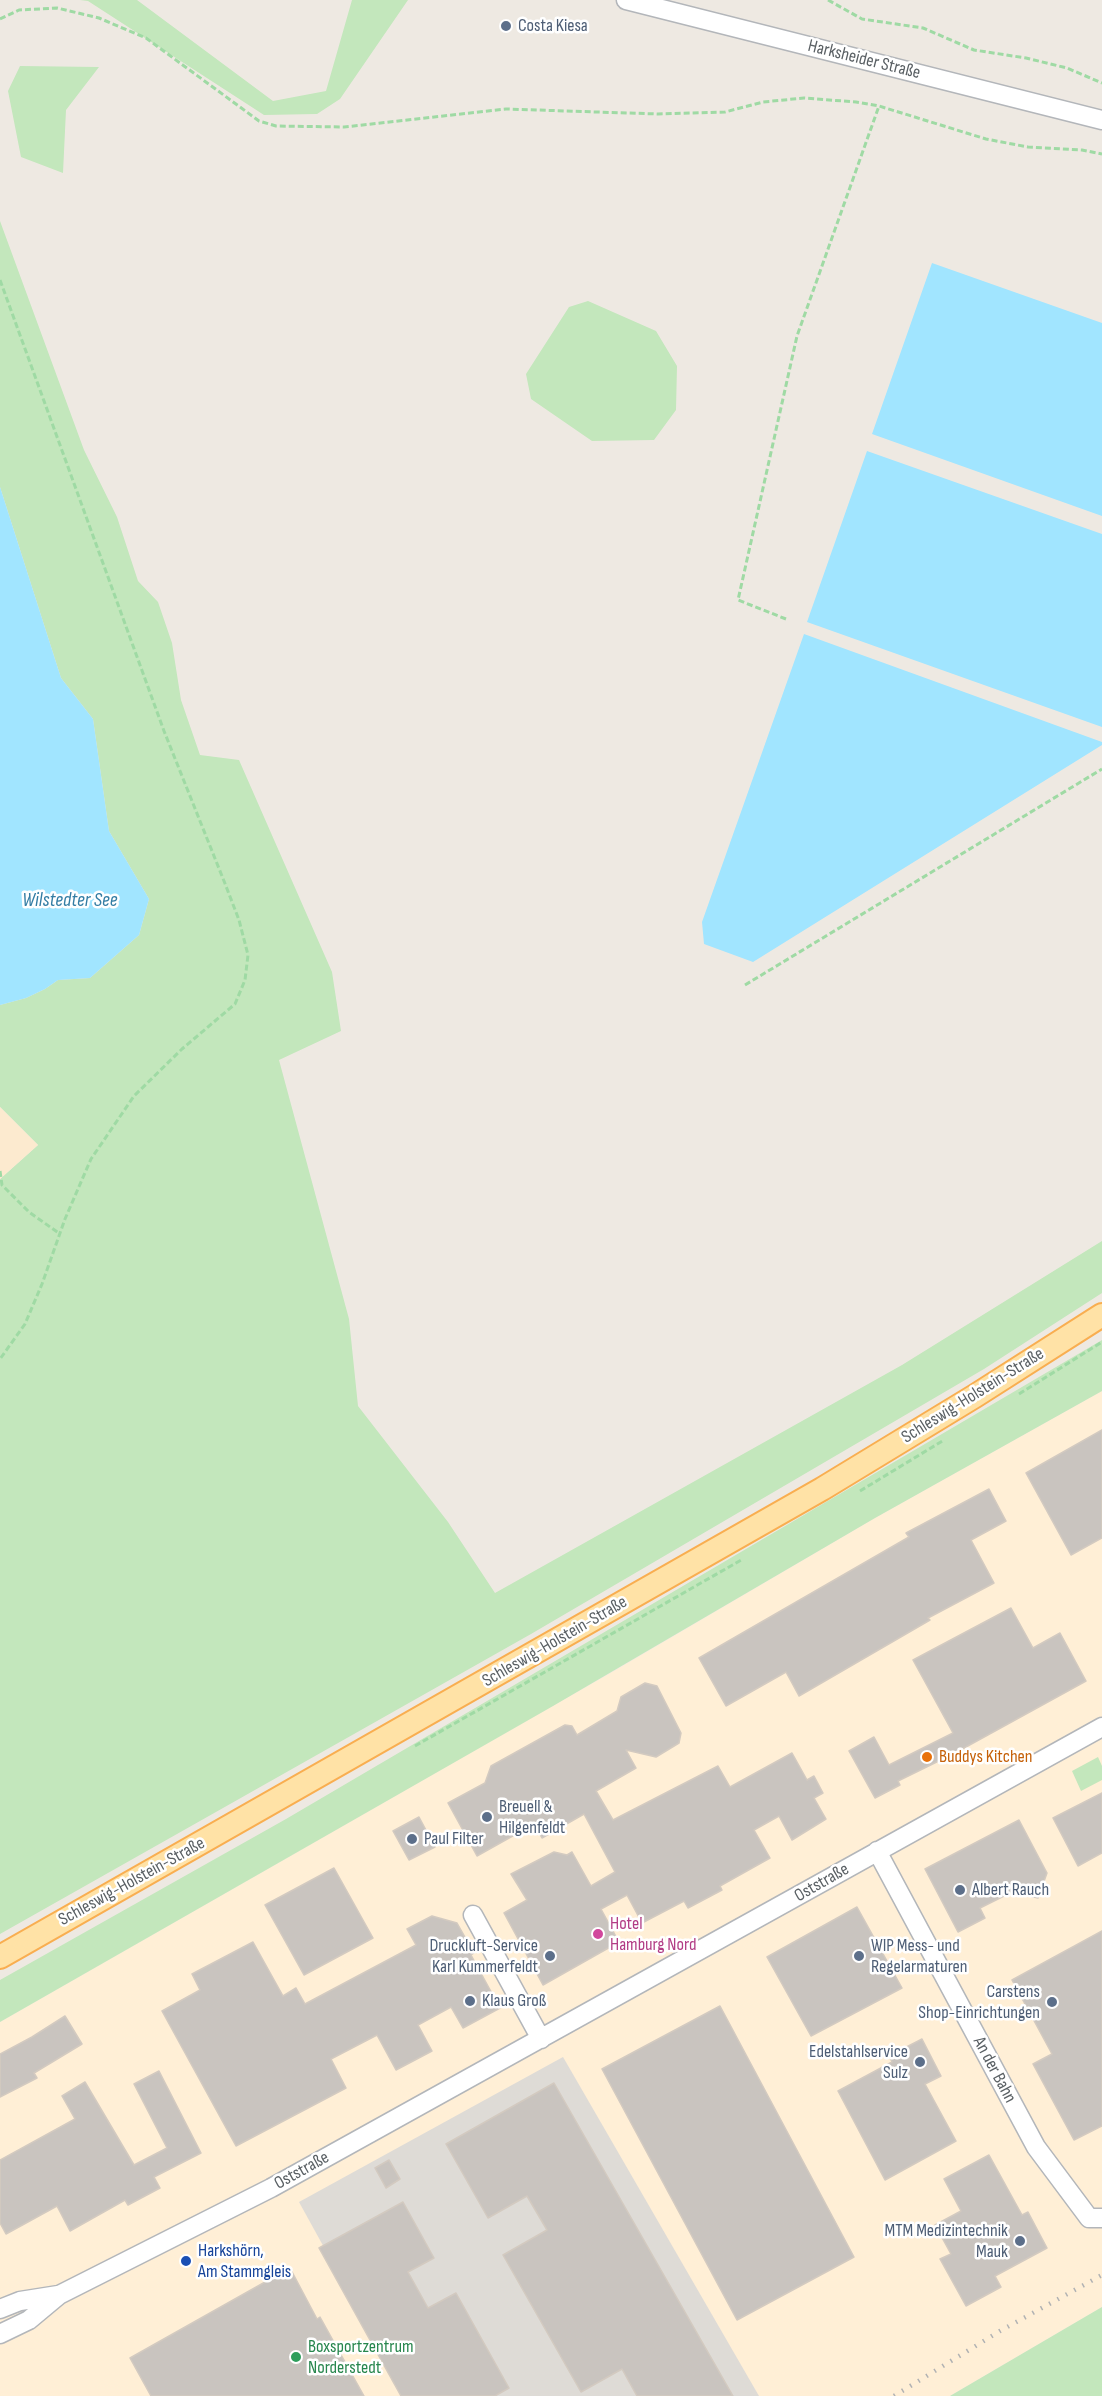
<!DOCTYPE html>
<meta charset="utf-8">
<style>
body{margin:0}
canvas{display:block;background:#eee9e2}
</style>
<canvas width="1102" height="2396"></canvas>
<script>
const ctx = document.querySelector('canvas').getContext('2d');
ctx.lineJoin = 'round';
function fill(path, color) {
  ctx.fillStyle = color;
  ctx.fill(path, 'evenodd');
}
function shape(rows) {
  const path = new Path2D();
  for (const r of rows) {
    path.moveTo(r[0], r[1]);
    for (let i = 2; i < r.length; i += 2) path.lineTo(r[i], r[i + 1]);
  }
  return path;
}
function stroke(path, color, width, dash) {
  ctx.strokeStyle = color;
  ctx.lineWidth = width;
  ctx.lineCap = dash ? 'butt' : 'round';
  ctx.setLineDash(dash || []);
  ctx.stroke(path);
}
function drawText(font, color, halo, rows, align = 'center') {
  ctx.font = font + ' "Sofia Sans Condensed",sans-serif';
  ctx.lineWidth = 5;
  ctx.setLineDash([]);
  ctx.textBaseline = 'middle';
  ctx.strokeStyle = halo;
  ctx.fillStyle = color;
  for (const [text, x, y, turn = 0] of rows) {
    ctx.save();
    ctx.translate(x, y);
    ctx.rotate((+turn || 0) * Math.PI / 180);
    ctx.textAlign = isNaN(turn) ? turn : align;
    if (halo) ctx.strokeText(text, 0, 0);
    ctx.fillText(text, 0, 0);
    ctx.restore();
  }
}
fill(shape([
 [1102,1391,1102,2307,950,2396,0,2396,0,2022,614,1671,875,1518]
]), '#ffefd6');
fill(shape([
 [563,2057,759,2396,406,2396,299,2202]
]), '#dedbd6');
fill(shape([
 [80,0,137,0,273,101,326,91,352,0,408,0,340,99,317,114,264,115,88,1],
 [20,66,99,67,66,110,63,173,21,157,8,91],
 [0,221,84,450,117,517,138,581,158,602,172,643,181,700,200,755,239,760,332,972,341,1031,279,1060,349,1319,358,1406,448,1522,495,1593,902,1365,1102,1241,1102,1293,984,1369,531,1634,0,1934,0,1179,38,1145,0,1107,0,1005,26,998,45,989,58,980,90,978,139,935,149,899,109,831,93,719,61,678,0,487],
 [588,301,656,331,677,366,676,410,654,440,592,441,531,399,526,374,569,307],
 [1102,1340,1102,1391,875,1518,553,1706,0,2022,0,1980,286,1819],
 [1098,1757,1102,1766,1102,1780,1081,1791,1072,1771],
 [1102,2307,1102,2396,950,2396]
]), '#c3e7bc');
fill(shape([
 [0,1107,38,1145,0,1179]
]), '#fceacf');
fill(shape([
 [932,263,1102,323,1102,516,872,434],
 [867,451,1102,534,1102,727,807,622],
 [0,487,61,678,93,719,109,831,149,899,139,935,90,978,58,980,45,989,26,998,0,1005],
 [804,634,1102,742,1102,745,753,962,704,944,702,922]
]), '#a1e5ff');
const building = shape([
 [1102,1430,1102,1538,1071,1555,1026,1473,1102,1430],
 [989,1489,1006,1521,971,1540,994,1583,928,1618,930,1620,799,1696,786,1672,726,1706,699,1658,909,1537,906,1533,989,1489],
 [1011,1608,1033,1648,1060,1633,1086,1681,955,1753,898,1781,900,1785,875,1798,849,1751,874,1737,889,1765,953,1733,913,1660,1011,1608],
 [645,1683,657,1686,681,1733,679,1743,656,1757,626,1750,636,1768,596,1791,613,1820,718,1766,730,1787,792,1753,807,1780,814,1776,823,1793,814,1798,826,1819,792,1840,779,1816,754,1830,770,1858,720,1886,722,1890,688,1908,684,1901,642,1923,627,1895,601,1909,619,1942,543,1985,504,1913,527,1900,511,1874,554,1852,567,1855,572,1852,591,1886,615,1872,584,1814,542,1838,534,1824,477,1856,448,1803,485,1783,491,1766,565,1725,572,1726,577,1735,617,1711,621,1697,645,1683],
 [1102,1793,1102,1853,1078,1866,1053,1818,1102,1793],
 [419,1817,435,1847,409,1860,393,1831,419,1817],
 [1019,1820,1047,1873,1038,1898,1012,1892,980,1908,985,1918,958,1932,925,1869,1019,1820],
 [334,1868,373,1938,304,1975,265,1905,334,1868],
 [857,1907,902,1988,811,2036,767,1957,857,1907],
 [432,1916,457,1923,474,1953,471,1955,500,2008,463,2028,451,2007,418,2025,432,2051,396,2070,377,2035,331,2059,346,2088,236,2146,162,2011,200,1990,192,1974,253,1942,283,1996,296,1988,305,2004,416,1945,407,1929,432,1916],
 [1102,1931,1102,2126,1074,2140,1033,2064,1052,2054,1012,1980,1102,1931],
 [720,2006,854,2257,737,2320,602,2069,720,2006],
 [65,2016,82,2044,34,2073,37,2078,0,2097,0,2054,32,2037,65,2016],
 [922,2039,941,2076,925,2084,956,2141,885,2180,838,2091,892,2062,889,2056,922,2039],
 [159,2071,201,2153,154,2177,160,2188,128,2205,125,2200,70,2231,57,2206,6,2234,0,2223,0,2160,75,2119,62,2096,85,2082,134,2165,167,2148,134,2084,159,2071],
 [554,2083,733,2396,637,2396,622,2369,581,2392,503,2255,547,2230,527,2196,488,2218,446,2144,554,2083],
 [989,2155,1022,2215,1028,2212,1047,2248,995,2276,1001,2287,966,2306,940,2259,951,2254,935,2225,961,2211,944,2179,989,2155],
 [389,2160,400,2179,386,2188,375,2168,389,2160],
 [403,2202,434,2258,408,2272,428,2308,456,2293,509,2388,495,2396,401,2396,319,2248,403,2202],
 [290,2268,317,2319,320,2317,364,2396,151,2396,130,2358,290,2268]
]);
fill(building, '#c9c4bf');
stroke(building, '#d3cac0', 1.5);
const minor = shape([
 [626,0,1102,120],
 [877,1851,1036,2147,1089,2218,1102,2218],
 [473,1915,541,2039],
 [0,2309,20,2301,58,2295],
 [0,2334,29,2320,59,2295,271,2188,1102,1727]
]);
const major = shape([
 [0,1957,822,1489,975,1396,1102,1315]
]);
stroke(minor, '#b3b6ba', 21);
stroke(major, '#f9ae50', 26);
stroke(shape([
 [828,0,862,19,923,28,974,50,1026,58,1067,68,1102,83],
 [0,19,19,10,57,8,99,18,146,38,259,121,276,126,344,127,506,109,658,114,725,112,763,102,804,98,856,102,879,106,986,139,1028,147,1082,150,1102,154],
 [0,280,164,731,224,881,239,920,248,955,245,980,235,1004,182,1049,134,1096,91,1159,65,1219,42,1284,25,1324,0,1359],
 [786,619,738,600,797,336,879,106],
 [745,985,1102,769],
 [0,1171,2,1185,29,1212,60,1234],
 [1019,1394,1102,1342],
 [860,1491,944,1440],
 [415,1746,743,1559]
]), '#9fdaa4', 3, [6, 3]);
stroke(minor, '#fff', 18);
stroke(major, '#ffe2a6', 22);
stroke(shape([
 [894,2396,1000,2331,1102,2275]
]), '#b1b2b3', 4.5, [1.5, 8]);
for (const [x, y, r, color] of [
 [506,26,6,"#5c6f8a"],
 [927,1757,6,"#e8710a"],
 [487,1817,6,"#5c6f8a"],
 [412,1839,6,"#5c6f8a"],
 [960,1890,6,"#5c6f8a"],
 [598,1934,6,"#d1479c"],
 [550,1956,6,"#5c6f8a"],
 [859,1956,6,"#5c6f8a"],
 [470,2001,6,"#5c6f8a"],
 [1052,2002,6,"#5c6f8a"],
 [920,2062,6,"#5c6f8a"],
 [1020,2241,6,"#5c6f8a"],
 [186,2261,6,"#1a4fb4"],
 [296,2357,6,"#2e9e5b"]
]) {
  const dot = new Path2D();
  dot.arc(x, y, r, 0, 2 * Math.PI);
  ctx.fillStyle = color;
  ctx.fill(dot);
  stroke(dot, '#fff', 2);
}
drawText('18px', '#4e5e75', '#fff', [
 ["Costa Kiesa",518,26],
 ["Breuell &",499,1807],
 ["Hilgenfeldt",499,1828],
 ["Paul Filter",424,1839],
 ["Albert Rauch",972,1890],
 ["Druckluft-Service",538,1946,"right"],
 ["Karl Kummerfeldt",538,1967,"right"],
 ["WIP Mess- und",871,1946],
 ["Regelarmaturen",871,1967],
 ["Carstens",1040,1992,"right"],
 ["Shop-Einrichtungen",1040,2013,"right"],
 ["Klaus Groß",482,2001],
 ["Edelstahlservice",908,2052,"right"],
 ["Sulz",908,2073,"right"],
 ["MTM Medizintechnik",1008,2231,"right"],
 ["Mauk",1008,2252,"right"]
], 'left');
drawText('18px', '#5a6064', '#fff', [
 ["Harksheider Straße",864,60,14],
 ["Schleswig-Holstein-Straße",973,1396,-32],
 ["Schleswig-Holstein-Straße",555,1642,-30],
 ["Schleswig-Holstein-Straße",132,1882,-29],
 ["Oststraße",822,1883,-30],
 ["An der Bahn",994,2070,62],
 ["Oststraße",302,2171,-29]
]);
drawText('18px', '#c56008', '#fff', [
 ["Buddys Kitchen",939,1757]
], 'left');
drawText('18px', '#b23c85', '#fff', [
 ["Hotel",610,1924],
 ["Hamburg Nord",610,1945]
], 'left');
drawText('18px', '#164399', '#fff', [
 ["Harkshörn,",198,2251],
 ["Am Stammgleis",198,2272]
], 'left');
drawText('18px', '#27864d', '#fff', [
 ["Boxsportzentrum",308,2347],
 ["Norderstedt",308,2368]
], 'left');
drawText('italic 20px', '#337da4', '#fff', [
 ["Wilstedter See",70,901]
]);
</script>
